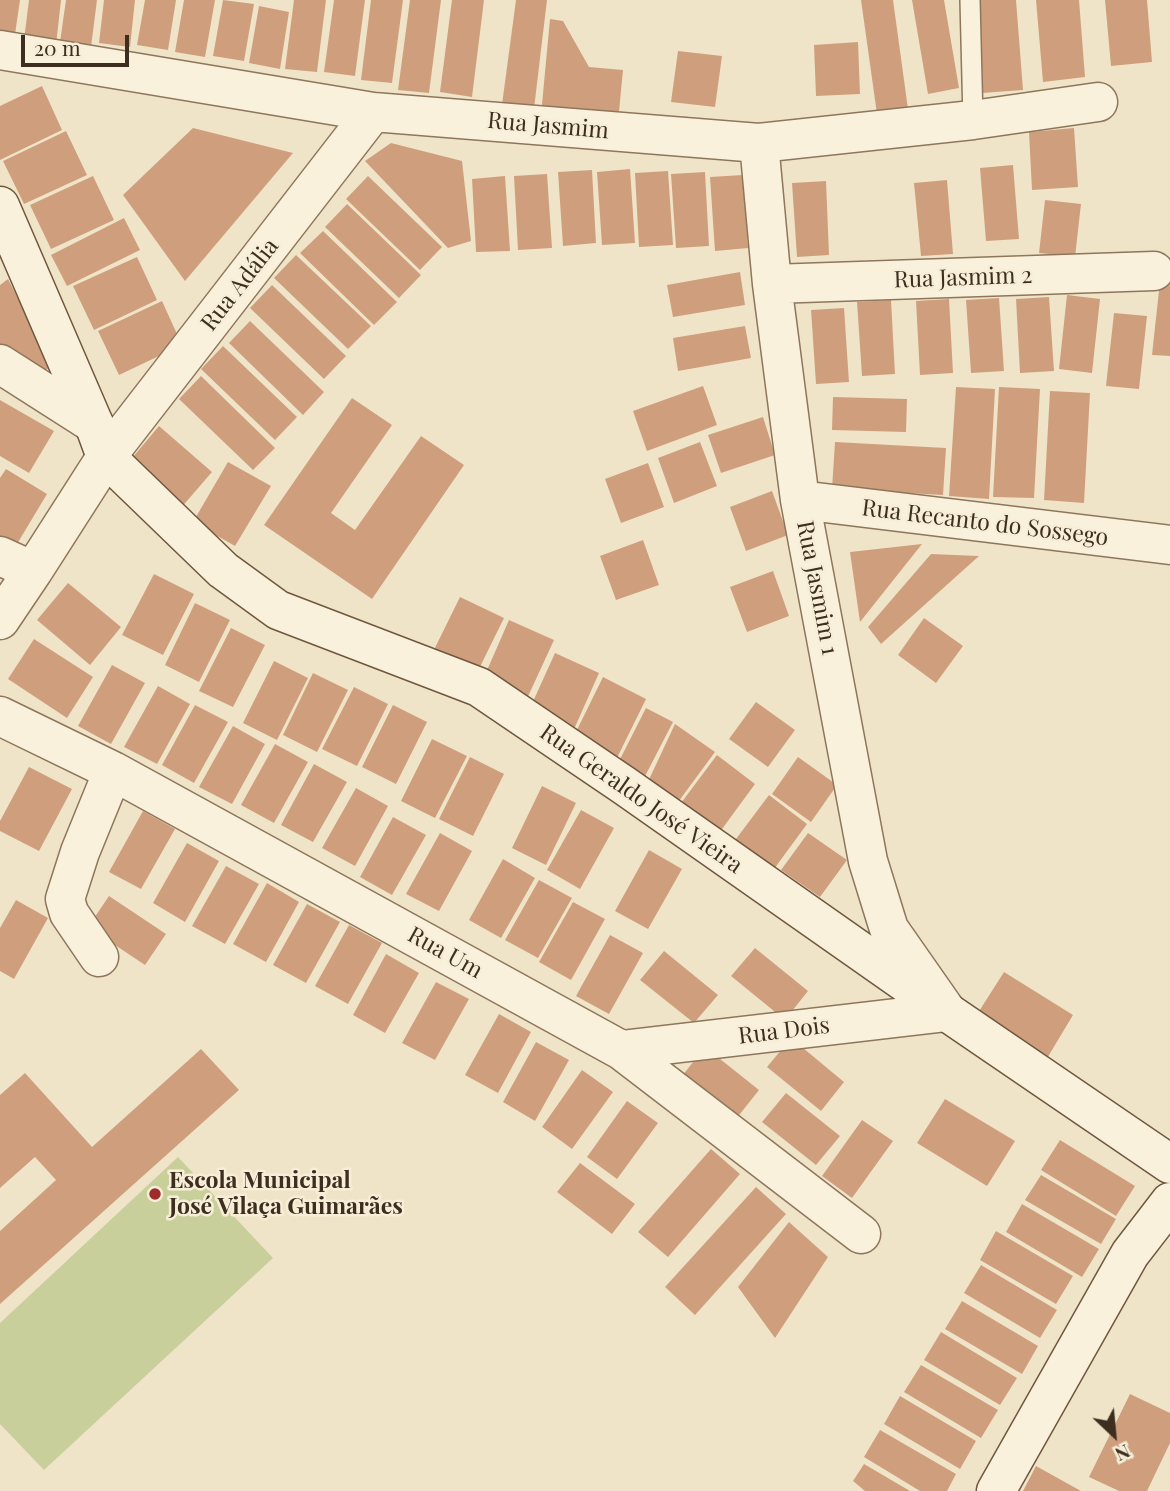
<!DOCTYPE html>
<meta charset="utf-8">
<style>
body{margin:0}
#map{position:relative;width:1170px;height:1491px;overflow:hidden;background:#f0e4c8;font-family:"Playfair Display",serif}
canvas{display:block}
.north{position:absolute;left:1079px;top:1400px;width:70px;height:70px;-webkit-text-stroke:5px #f7eed8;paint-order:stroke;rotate:154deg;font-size:19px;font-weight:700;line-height:28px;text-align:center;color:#3d2e20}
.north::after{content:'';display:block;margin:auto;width:24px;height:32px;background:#3d2e20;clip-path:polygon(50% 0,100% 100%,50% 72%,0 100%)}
.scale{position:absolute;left:21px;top:35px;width:108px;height:32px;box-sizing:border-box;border:4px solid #3d2e20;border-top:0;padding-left:9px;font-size:21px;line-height:24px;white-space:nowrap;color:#3d2e20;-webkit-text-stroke:5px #f7eed8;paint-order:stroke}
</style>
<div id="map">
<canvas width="1170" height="1491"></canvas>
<div class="north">N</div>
<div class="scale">20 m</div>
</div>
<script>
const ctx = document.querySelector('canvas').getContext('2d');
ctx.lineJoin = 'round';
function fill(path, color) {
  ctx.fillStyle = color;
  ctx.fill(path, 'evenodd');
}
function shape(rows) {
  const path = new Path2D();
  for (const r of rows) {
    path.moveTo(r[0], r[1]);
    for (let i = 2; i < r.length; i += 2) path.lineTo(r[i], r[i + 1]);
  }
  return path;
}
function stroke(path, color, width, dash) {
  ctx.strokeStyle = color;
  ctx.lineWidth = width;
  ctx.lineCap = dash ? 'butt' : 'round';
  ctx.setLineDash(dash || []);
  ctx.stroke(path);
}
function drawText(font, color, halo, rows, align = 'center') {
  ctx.font = font + ' "Playfair Display",serif';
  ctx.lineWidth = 5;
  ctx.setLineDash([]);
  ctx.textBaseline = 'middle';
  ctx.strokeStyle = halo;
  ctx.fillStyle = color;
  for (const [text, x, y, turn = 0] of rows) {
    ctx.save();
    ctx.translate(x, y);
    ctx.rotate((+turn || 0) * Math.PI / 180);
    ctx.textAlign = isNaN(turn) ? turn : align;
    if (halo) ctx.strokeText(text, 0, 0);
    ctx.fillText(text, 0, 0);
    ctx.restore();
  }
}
fill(shape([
 [178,1157,273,1258,44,1470,0,1424,0,1323]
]), '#c9cf9b');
fill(shape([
 [0,0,20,0,14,41,0,39],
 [29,0,61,0,56,45,24,40],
 [66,0,97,0,91,47,60,42],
 [104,0,135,0,130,47,99,43],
 [145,0,176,0,168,50,137,45],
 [184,0,215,0,205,57,175,52],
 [223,0,254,4,244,61,213,56],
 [294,0,326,0,317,72,285,69],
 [334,0,365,0,355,76,324,72],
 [371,0,403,0,392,83,361,80],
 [410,0,441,0,429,93,398,90],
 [452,0,484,0,472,97,440,92],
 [516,0,547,0,533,117,501,112],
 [861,0,893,0,908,109,877,114],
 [912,0,944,0,959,88,928,94],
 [974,0,1016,0,1023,90,982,93],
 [1036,0,1079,0,1085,77,1043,82],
 [1105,0,1147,0,1152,62,1111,66],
 [259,6,289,12,280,69,249,63],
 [550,19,563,21,589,67,623,70,618,122,541,115],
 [858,42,860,94,816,96,814,45],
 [678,51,722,56,715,107,671,102],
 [42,86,62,130,0,160,0,106],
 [193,128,293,153,185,281,123,195],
 [1074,128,1078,187,1032,190,1029,132],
 [66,131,87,175,24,204,3,161],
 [391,143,462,161,471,241,448,248,365,161],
 [1013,165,1019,239,986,241,980,168],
 [630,169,635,243,602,245,597,172],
 [592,170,596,243,563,246,558,172],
 [668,171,673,245,639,247,635,173],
 [705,172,709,246,676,248,671,174],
 [547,174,552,248,518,250,514,176],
 [743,175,748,248,715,251,710,177],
 [93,176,114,220,51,249,30,205],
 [368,176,442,247,420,270,346,199],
 [505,176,510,251,476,252,472,179],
 [947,180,953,254,921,256,914,183],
 [826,181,829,255,797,257,792,183],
 [1045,200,1081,204,1075,257,1039,253],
 [347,204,421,275,399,298,325,227],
 [124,218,140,250,67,286,51,255],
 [323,231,397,302,374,325,300,253],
 [296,255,371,326,348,349,274,278],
 [137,257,157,300,94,330,73,286],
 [740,272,745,305,673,317,667,285],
 [8,279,53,366,34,376,0,352,0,285],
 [1160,281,1170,282,1170,356,1152,355],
 [272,285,346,356,324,379,250,308],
 [1067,295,1100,299,1092,373,1059,369],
 [1049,297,1054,371,1020,373,1016,299],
 [999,298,1004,371,971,373,966,300],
 [949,299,953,373,920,375,916,301],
 [891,300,895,374,862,376,857,302],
 [162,301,182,345,119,375,98,331],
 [844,308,849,382,816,384,811,310],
 [1114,313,1147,316,1139,389,1106,386],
 [250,321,324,392,303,415,229,343],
 [745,326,751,358,678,371,673,338],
 [223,346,297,417,275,440,201,369],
 [201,376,275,448,253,470,179,399],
 [703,386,717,425,647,451,633,411],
 [956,387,995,389,989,499,949,496],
 [999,387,1040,389,1034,498,993,497],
 [1050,391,1090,393,1084,503,1044,500],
 [833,397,907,399,906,432,832,430],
 [352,398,392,425,331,513,355,530,421,436,464,465,372,599,264,525],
 [0,400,54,431,29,473,0,456],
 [763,417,775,455,721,473,708,435],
 [159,426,212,472,180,509,127,464],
 [700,442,717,486,674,503,658,458],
 [835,442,946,448,943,495,832,489],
 [228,462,271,486,235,546,193,522],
 [648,463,664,507,621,523,605,479],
 [6,469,47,494,11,554,0,547,0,478],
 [772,491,788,535,746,551,730,507],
 [643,540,659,585,616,600,600,556],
 [922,544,860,622,850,552],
 [931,554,979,556,881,644,868,627],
 [773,571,789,616,747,632,730,587],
 [154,574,194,594,163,655,122,635],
 [68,583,121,627,90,665,37,620],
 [460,597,504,618,473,681,429,660],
 [195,603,230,620,199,682,165,665],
 [924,618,963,646,936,683,898,655],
 [509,620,554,640,525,703,481,684],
 [231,628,265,645,233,707,199,691],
 [34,639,93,677,67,718,8,679],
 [555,653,599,673,571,736,526,717],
 [274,661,308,678,277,740,243,723],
 [112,665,145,683,111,744,78,726],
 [313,673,348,690,317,752,283,735],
 [603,677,646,699,615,762,572,740],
 [158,686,190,704,157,764,124,747],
 [354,687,388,704,357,766,322,749],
 [756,702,795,730,768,767,729,739],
 [195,705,228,722,194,783,162,765],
 [393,705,427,722,396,784,362,767],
 [646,708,673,722,641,784,614,771],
 [675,724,715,752,673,809,645,788],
 [233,726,265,744,232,804,199,787],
 [432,739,467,756,435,818,401,801],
 [275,744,308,762,274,823,241,805],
 [717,755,755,784,714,840,675,811],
 [470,757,504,774,473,836,439,819],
 [798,757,837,785,811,822,772,794],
 [314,764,347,782,313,842,281,825],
 [29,767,72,789,39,851,0,831,0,821],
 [542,786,576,803,546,865,512,848],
 [356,788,388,806,355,866,322,848],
 [769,795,807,824,766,880,727,851],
 [581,810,614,828,580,889,547,870],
 [143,811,175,829,141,889,109,872],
 [393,817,426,835,392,895,360,877],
 [440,833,472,851,439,911,406,894],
 [808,833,847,860,820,897,781,870],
 [187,843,219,861,185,922,153,903],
 [649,850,682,869,648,929,615,911],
 [503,859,535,878,501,938,469,920],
 [226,866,259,884,225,944,192,926],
 [539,880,572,898,538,958,505,940],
 [267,883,299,902,266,962,233,944],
 [109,896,166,934,145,965,88,927],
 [16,900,48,918,14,979,0,971,0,928],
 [573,902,605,919,571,980,539,962],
 [307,904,340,922,306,983,273,965],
 [349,925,382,943,348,1004,315,986],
 [610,935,643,953,609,1014,576,996],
 [755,948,808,991,785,1020,731,976],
 [664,951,718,995,694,1023,640,980],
 [386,954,419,973,385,1033,353,1015],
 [1004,972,1073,1015,1046,1060,976,1016],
 [436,982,469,999,435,1060,402,1043],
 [499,1014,531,1032,498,1093,465,1075],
 [791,1038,844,1082,821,1111,767,1067],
 [536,1042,569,1060,535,1121,503,1102],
 [705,1047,759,1090,736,1119,682,1076],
 [201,1049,239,1090,0,1304,0,1231,56,1180,35,1157,0,1188,0,1095,25,1073,92,1147],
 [582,1070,613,1092,572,1149,542,1127],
 [786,1093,840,1136,816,1165,762,1122],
 [945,1099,1015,1141,987,1186,917,1143],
 [627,1101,658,1123,617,1179,587,1157],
 [862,1120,893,1141,852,1198,822,1176],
 [1060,1140,1135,1186,1116,1216,1041,1170],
 [711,1149,740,1174,668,1257,638,1232],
 [580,1163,635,1204,612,1234,557,1192],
 [1041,1175,1116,1219,1101,1244,1025,1200],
 [756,1187,786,1214,695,1315,665,1287],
 [1022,1204,1099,1249,1082,1277,1006,1232],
 [789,1222,828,1257,775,1338,738,1287],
 [996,1231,1073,1276,1056,1304,980,1260],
 [981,1265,1057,1310,1040,1338,964,1293],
 [962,1301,1038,1346,1022,1374,945,1329],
 [941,1332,1017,1378,1000,1405,924,1360],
 [921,1365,998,1410,981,1438,904,1392],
 [1130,1394,1170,1413,1170,1443,1147,1491,1119,1491,1089,1477],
 [900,1396,976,1441,960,1469,884,1424],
 [880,1430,956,1474,947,1491,920,1491,864,1457],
 [864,1464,910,1491,865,1491,853,1481],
 [1036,1466,1081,1491,1023,1491]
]), '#cf9f7d');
const lane = shape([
 [970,0,973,120]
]);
const street = shape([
 [0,50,373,112,759,143,973,120,1098,102],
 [772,284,1154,271],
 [0,364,94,424],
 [800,500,1170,545],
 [0,556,33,571],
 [0,620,33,571,106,457,373,112],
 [0,716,113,771,621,1050,861,1234],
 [99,957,69,913,65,899,80,852,113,771],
 [621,1050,947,1012,889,929,868,861,800,500,772,284,759,143]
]);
const secondary = shape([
 [0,206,94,424,106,457,223,570,278,610,479,687,625,786,947,1012,1170,1164],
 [996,1491,1130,1254,1170,1202]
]);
stroke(lane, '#8d765c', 22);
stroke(street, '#8d765c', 41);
stroke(secondary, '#6f573f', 41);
stroke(lane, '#faf1dc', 19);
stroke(street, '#faf1dc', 38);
stroke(secondary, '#faf1dc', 38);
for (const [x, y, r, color] of [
 [155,1194,7,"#9e2a2b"]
]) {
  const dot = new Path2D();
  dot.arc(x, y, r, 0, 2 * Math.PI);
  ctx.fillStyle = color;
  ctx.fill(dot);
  stroke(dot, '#f7eed8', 2.5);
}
drawText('23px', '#3d2e20', '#f7eed8', [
 ["Rua Jasmim",548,126,5],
 ["Rua Jasmim 2",963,278,-2],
 ["Rua Adália",240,285,-52],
 ["Rua Recanto do Sossego",985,523,7],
 ["Rua Jasmim 1",817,588,79],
 ["Rua Geraldo José Vieira",641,799,35],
 ["Rua Um",445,953,29],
 ["Rua Dois",784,1031,-7]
]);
drawText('bold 23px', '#3d2e20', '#f7eed8', [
 ["Escola Municipal",169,1181],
 ["José Vilaça Guimarães",169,1207]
], 'left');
</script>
